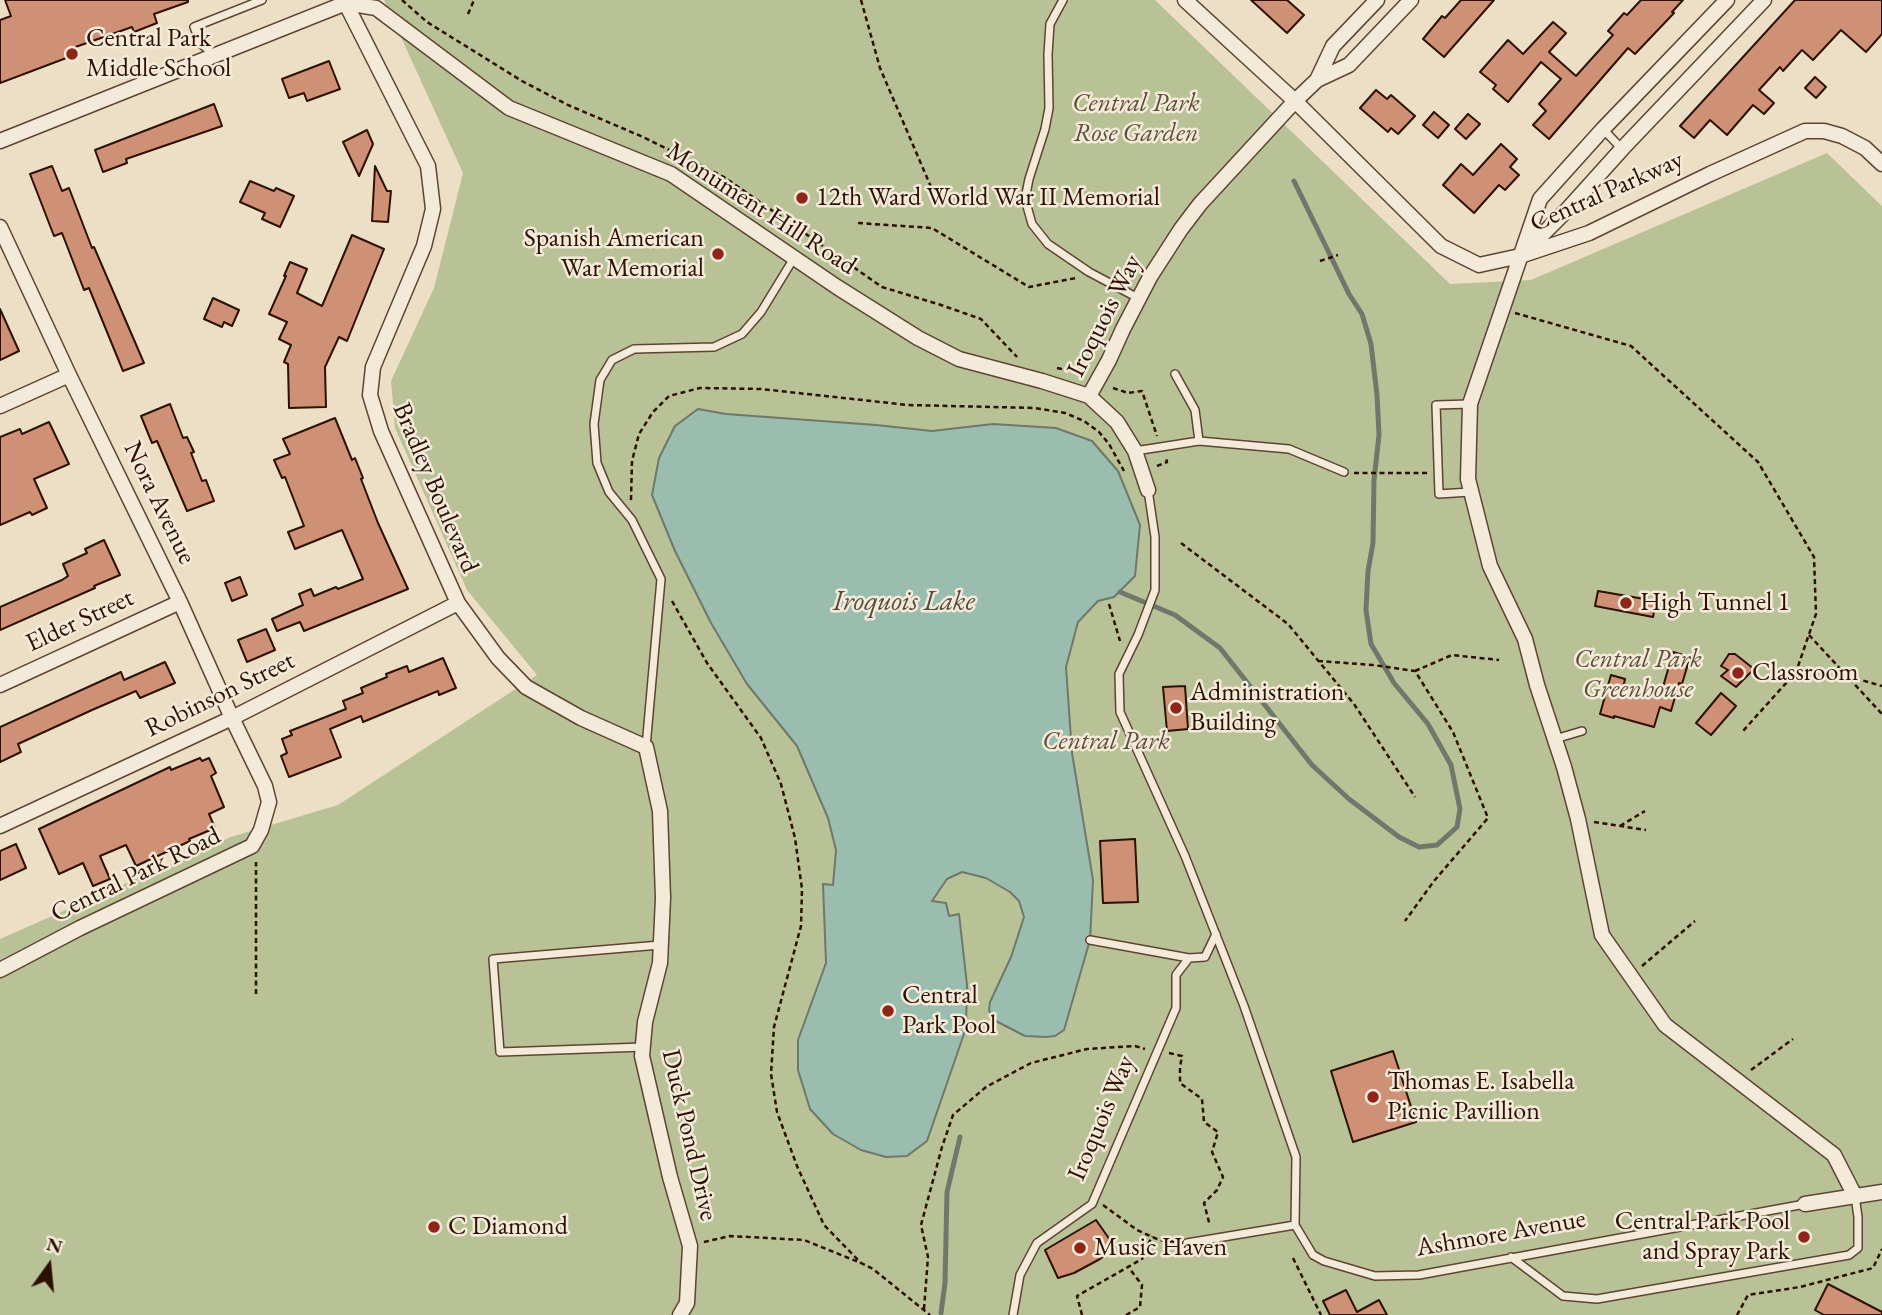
<!DOCTYPE html>
<style>
body{margin:0}
#map{position:relative;width:1882px;height:1315px;overflow:hidden;background:#eddfc6;font-family:"EB Garamond",serif}
canvas{display:block}
.north{position:absolute;left:14px;top:1231px;width:70px;height:70px;-webkit-text-stroke:5px #f3eada;paint-order:stroke;rotate:15deg;font-size:19px;font-weight:700;line-height:28px;text-align:center;color:#2e1001}
.north::after{content:'';display:block;margin:auto;width:24px;height:32px;background:#2e1001;clip-path:polygon(50% 0,100% 100%,50% 72%,0 100%)}
</style>
<div id="map">
<canvas width="1882" height="1315"></canvas>
<div class="north">N</div>
</div>
<script>
const ctx = document.querySelector('canvas').getContext('2d');
ctx.lineJoin = 'round';
function fill(path, color) {
  ctx.fillStyle = color;
  ctx.fill(path, 'evenodd');
}
function shape(rows) {
  const path = new Path2D();
  for (const r of rows) {
    path.moveTo(r[0], r[1]);
    for (let i = 2; i < r.length; i += 2) path.lineTo(r[i], r[i + 1]);
  }
  return path;
}
function stroke(path, color, width, dash) {
  ctx.strokeStyle = color;
  ctx.lineWidth = width;
  ctx.lineCap = dash ? 'butt' : 'round';
  ctx.setLineDash(dash || []);
  ctx.stroke(path);
}
function drawText(font, color, halo, rows, align = 'center') {
  ctx.font = font + ' "EB Garamond",serif';
  ctx.lineWidth = 5;
  ctx.setLineDash([]);
  ctx.textBaseline = 'middle';
  ctx.strokeStyle = halo;
  ctx.fillStyle = color;
  for (const [text, x, y, turn = 0] of rows) {
    ctx.save();
    ctx.translate(x, y);
    ctx.rotate((+turn || 0) * Math.PI / 180);
    ctx.textAlign = isNaN(turn) ? turn : align;
    if (halo) ctx.strokeText(text, 0, 0);
    ctx.fillText(text, 0, 0);
    ctx.restore();
  }
}
fill(shape([
 [384,0,1155,0,1450,284,1531,280,1827,153,1882,206,1882,1315,0,1315,0,939,231,837,338,805,537,675,467,590,395,428,391,381,434,288,463,173]
]), '#b8c296');
const water = shape([
 [698,409,726,414,876,425,932,431,993,424,1056,428,1092,441,1118,471,1140,525,1135,576,1114,597,1098,601,1078,622,1066,667,1072,753,1093,880,1090,940,1064,1030,1055,1036,1046,1037,1025,1036,992,1019,989,1010,990,1002,1011,957,1024,917,1019,901,1010,892,986,878,962,872,947,879,932,901,946,903,949,916,959,914,967,985,966,1028,927,1141,907,1156,886,1157,861,1150,833,1134,810,1109,798,1070,798,1040,826,963,823,884,833,885,836,850,828,818,797,746,747,684,711,623,675,551,652,495,659,458,675,426,698,409]
]);
fill(water, '#9abdb0');
stroke(water, '#6f786a', 2);
stroke(shape([
 [1120,592,1175,615,1220,648,1312,765,1349,799,1399,837,1419,847,1437,845,1457,827,1460,809,1451,765,1428,724,1394,683,1371,644,1366,610,1368,571,1373,543,1374,480,1379,435,1377,395,1371,344,1362,314,1349,294,1294,181],
 [941,1313,945,1283,947,1192,960,1137]
]), '#6f786a', 5);
const building = shape([
 [5,0,188,0,188,2,154,14,157,23,134,32,132,27,67,50,69,57,0,83,0,20,11,16,5,0],
 [1251,0,1287,0,1304,15,1287,33,1251,0],
 [1461,0,1494,0,1444,57,1423,39,1442,16,1445,18,1461,0],
 [1641,0,1683,0,1672,12,1674,13,1635,54,1628,48,1549,139,1533,125,1546,111,1539,104,1561,79,1541,62,1508,102,1493,89,1496,85,1480,72,1508,40,1523,54,1553,22,1566,33,1549,52,1576,76,1613,35,1608,31,1624,13,1627,15,1641,0],
 [1795,0,1882,0,1882,34,1866,52,1841,30,1813,60,1802,50,1783,71,1780,67,1759,90,1774,103,1764,114,1753,105,1727,135,1710,120,1694,138,1680,126,1795,0],
 [329,61,340,89,307,101,304,93,289,98,282,79,329,61],
 [1815,77,1826,87,1816,98,1805,88,1815,77],
 [1376,90,1387,99,1391,95,1415,116,1398,134,1391,128,1388,132,1360,108,1376,90],
 [214,104,222,126,126,159,127,163,103,172,95,150,214,104],
 [1434,112,1449,125,1438,138,1423,125,1434,112],
 [1468,114,1480,124,1466,139,1455,129,1468,114],
 [367,130,373,144,359,176,343,142,367,130],
 [1501,144,1517,159,1510,167,1519,175,1505,190,1499,185,1474,213,1443,185,1461,164,1473,175,1501,144],
 [52,166,62,191,69,188,92,248,94,247,144,363,123,371,89,288,84,290,62,233,54,236,30,174,52,166],
 [375,166,387,191,391,191,388,222,372,221,375,166],
 [250,181,274,191,276,188,294,196,280,227,262,219,265,213,240,202,250,181],
 [352,235,384,249,347,341,339,337,325,367,326,407,289,408,288,364,284,362,291,345,279,339,287,322,269,314,286,276,284,276,290,262,307,269,297,293,322,306,352,235],
 [213,298,239,310,232,326,224,322,222,327,204,319,213,298],
 [0,309,19,351,0,360,0,309],
 [170,404,183,438,187,437,194,452,191,453,202,481,206,480,214,501,187,511,157,441,152,443,141,416,170,404],
 [335,418,352,460,355,458,363,478,361,479,378,523,408,589,304,631,300,622,277,631,272,619,303,605,299,594,311,589,314,596,336,587,338,589,363,579,342,530,295,549,288,532,304,526,285,477,282,478,274,460,290,454,283,439,335,418],
 [49,422,69,464,34,479,47,508,32,515,30,512,0,525,0,437,20,429,22,434,49,422],
 [104,540,120,575,94,586,95,588,0,630,0,607,62,580,68,576,63,564,87,553,85,549,104,540],
 [240,577,247,595,232,601,225,583,240,577],
 [1598,591,1656,601,1653,617,1595,606,1598,591],
 [266,629,275,650,247,662,238,640,266,629],
 [1673,652,1690,657,1682,684,1679,683,1671,711,1660,707,1654,727,1614,716,1614,718,1600,714,1611,675,1625,679,1624,684,1661,694,1673,652],
 [1729,654,1735,654,1754,669,1736,687,1721,676,1728,670,1721,666,1729,654],
 [443,658,456,688,439,695,438,691,363,722,361,716,330,729,341,757,289,777,281,756,287,753,282,739,292,735,290,731,346,709,343,701,363,693,361,688,387,677,386,674,407,666,409,672,443,658],
 [165,662,175,683,140,698,136,691,92,710,18,744,21,752,0,762,0,727,121,672,124,680,165,662],
 [1185,686,1188,729,1167,731,1163,687,1185,686],
 [1721,693,1736,706,1711,735,1696,723,1721,693],
 [200,758,202,761,209,758,216,773,211,776,224,807,209,814,215,828,189,839,190,841,136,866,126,845,100,856,110,879,93,886,83,863,59,874,39,829,170,767,171,770,200,758],
 [1135,839,1138,902,1103,903,1100,841,1135,839],
 [16,844,26,868,0,880,0,851,16,844],
 [1393,1051,1416,1122,1353,1142,1331,1071,1393,1051],
 [1096,1220,1115,1247,1100,1259,1074,1273,1058,1278,1045,1250,1096,1220],
 [1828,1284,1882,1312,1882,1315,1824,1315,1815,1310,1828,1284],
 [1346,1290,1357,1312,1379,1300,1387,1315,1330,1315,1323,1301,1346,1290]
]);
fill(building, '#cf9176');
stroke(building, '#2e1001', 2);
const lane = shape([
 [1063,0,1050,24,1048,54,1049,108,1045,129,1029,179,1025,199,1032,224,1048,244,1089,272,1138,298],
 [215,55,201,44,194,27,262,0],
 [1603,129,1622,149],
 [1470,404,1436,405,1439,494,1470,492],
 [1199,441,1289,449,1344,472],
 [1135,451,1199,441,1195,410,1175,374],
 [1148,490,1155,537,1155,590,1138,635,1119,674,1120,712,1185,856,1244,1006,1296,1157,1295,1225],
 [1555,739,1582,731],
 [646,747,661,579,632,520,609,492,597,463,594,424,600,380,612,360,634,349,714,347,742,334,761,312,794,258],
 [1090,940,1189,958],
 [643,1047,500,1052,493,959,660,945],
 [1187,1243,1295,1225,1313,1255,1324,1261,1375,1276,1419,1275,1805,1204],
 [1511,1257,1563,1296,1597,1299,1849,1255,1858,1248,1858,1217,1855,1196],
 [1013,1315,1020,1275,1037,1243,1092,1204,1176,1008,1176,975,1189,958,1205,957,1216,934]
]);
const street = shape([
 [344,0,428,166,433,209,424,246,373,367,370,395,381,431,458,603,498,658,526,687,581,718,646,747,660,811,663,898,660,963,645,1022,642,1056,670,1177,690,1246,687,1303,680,1315],
 [1185,0,1295,101,1441,246,1479,265,1520,256,1589,233,1710,174,1805,131,1824,131,1842,136,1865,148,1882,164],
 [1727,0,1603,129,1540,199,1470,404,1468,479,1490,566,1525,639,1537,685,1564,767,1578,819,1602,935,1665,1025,1834,1155,1855,1196],
 [346,3,376,8,509,108,671,174,837,287,918,338,959,359,1042,381,1089,396,1117,422,1135,451,1148,490],
 [1317,80,1333,46,1377,0],
 [0,141,346,3],
 [0,227,69,375,180,602,232,718,265,786,269,802,261,830,252,846,80,928,0,970],
 [1524,253,1567,210,1622,149,1764,0],
 [1089,396,1109,360,1123,329,1150,277,1181,229,1200,204,1295,101,1317,80,1349,65,1411,0],
 [0,406,69,375],
 [0,685,180,602],
 [0,826,232,718,458,603],
 [1805,1204,1882,1192]
]);
stroke(lane, '#5e4432', 10);
stroke(street, '#5e4432', 17);
stroke(shape([
 [402,0,427,22,522,81,568,105,643,137,724,177,882,287,941,305,981,319,1017,357],
 [861,0,880,68,931,187],
 [468,14,474,0],
 [858,223,932,228,1029,287,1076,278],
 [1320,261,1338,255],
 [1515,313,1631,346,1758,462,1814,557,1816,614,1796,672,1743,731],
 [1057,368,1073,371,1084,376],
 [1113,388,1128,393,1142,391,1157,436],
 [1157,466,1167,462,1166,458],
 [1354,473,1428,473],
 [631,500,632,461,639,434,653,412,669,396,700,388,761,389,908,405,1035,408,1065,413,1084,421,1099,432,1109,444,1124,471],
 [1181,543,1288,624,1354,704,1415,797],
 [672,601,707,663,761,738,781,784,795,838,802,889,801,926,774,1027,771,1074,777,1112,797,1166,824,1225,861,1263],
 [1109,604,1120,641],
 [1809,635,1882,714],
 [1318,661,1373,665,1415,671,1453,732,1488,818,1434,881,1405,921],
 [1415,671,1452,655,1499,660],
 [1847,676,1882,686],
 [1594,822,1646,830],
 [1620,826,1645,811],
 [1642,966,1695,921],
 [256,994,256,862],
 [1169,1053,1182,1056,1180,1067,1180,1083,1202,1099,1204,1122,1218,1132,1212,1152,1223,1177,1217,1190,1204,1203,1210,1226],
 [1751,1070,1793,1039],
 [1103,1205,1137,1230,1159,1240,1177,1242],
 [704,1242,730,1236,804,1240,861,1263,873,1269,930,1315],
 [1293,1258,1321,1315],
 [924,1309,928,1257,921,1225,942,1147,953,1115,986,1087,1031,1063,1087,1049,1135,1046,1145,1049],
 [1082,1315,1077,1296,1142,1259,1152,1236],
 [1126,1315,1140,1307,1142,1285,1129,1268],
 [1737,1315,1748,1295,1800,1287,1873,1268,1882,1249]
]), '#2e1001', 2.5, [5, 3.5]);
stroke(lane, '#f3eada', 7);
stroke(street, '#f3eada', 14);
for (const [x, y, r, color] of [
 [72,54,7,"#8f2418"],
 [802,198,7,"#8f2418"],
 [718,254,7,"#8f2418"],
 [1626,603,7,"#8f2418"],
 [1738,673,7,"#8f2418"],
 [1176,708,7,"#8f2418"],
 [888,1011,7,"#8f2418"],
 [1373,1097,7,"#8f2418"],
 [434,1227,7,"#8f2418"],
 [1804,1237,7,"#8f2418"],
 [1080,1248,7,"#8f2418"]
]) {
  const dot = new Path2D();
  dot.arc(x, y, r, 0, 2 * Math.PI);
  ctx.fillStyle = color;
  ctx.fill(dot);
  stroke(dot, '#f3eada', 2.5);
}
drawText('26px', '#2e1001', '#f3eada', [
 ["Central Park",86,39],
 ["Middle School",86,69],
 ["12th Ward World War II Memorial",816,198],
 ["Spanish American",704,239,"right"],
 ["War Memorial",704,269,"right"],
 ["High Tunnel 1",1640,603],
 ["Classroom",1752,673],
 ["Administration",1190,693],
 ["Building",1190,723],
 ["Central",902,996],
 ["Park Pool",902,1026],
 ["Thomas E. Isabella",1387,1082],
 ["Picnic Pavillion",1387,1112],
 ["Central Park Pool",1790,1222,"right"],
 ["and Spray Park",1790,1252,"right"],
 ["C Diamond",448,1227],
 ["Music Haven",1094,1248]
], 'left');
drawText('italic 26px', '#5e4e35', '#f3eada', [
 ["Central Park",1136,104],
 ["Rose Garden",1136,134],
 ["Central Park",1638,660],
 ["Greenhouse",1638,690],
 ["Central Park",1106,742]
]);
drawText('26px', '#2e1001', '#f3eada', [
 ["Central Parkway",1607,192,-24],
 ["Monument Hill Road",761,209,33],
 ["Iroquois Way",1105,316,-63],
 ["Bradley Boulevard",435,488,67],
 ["Nora Avenue",159,503,64],
 ["Elder Street",80,621,-25],
 ["Robinson Street",220,695,-26],
 ["Central Park Road",136,875,-26],
 ["Iroquois Way",1102,1118,-67],
 ["Duck Pond Drive",689,1135,77],
 ["Ashmore Avenue",1501,1234,-10]
]);
drawText('italic 28px', '#544d3e', '#f3eada', [
 ["Iroquois Lake",904,602]
]);
</script>
